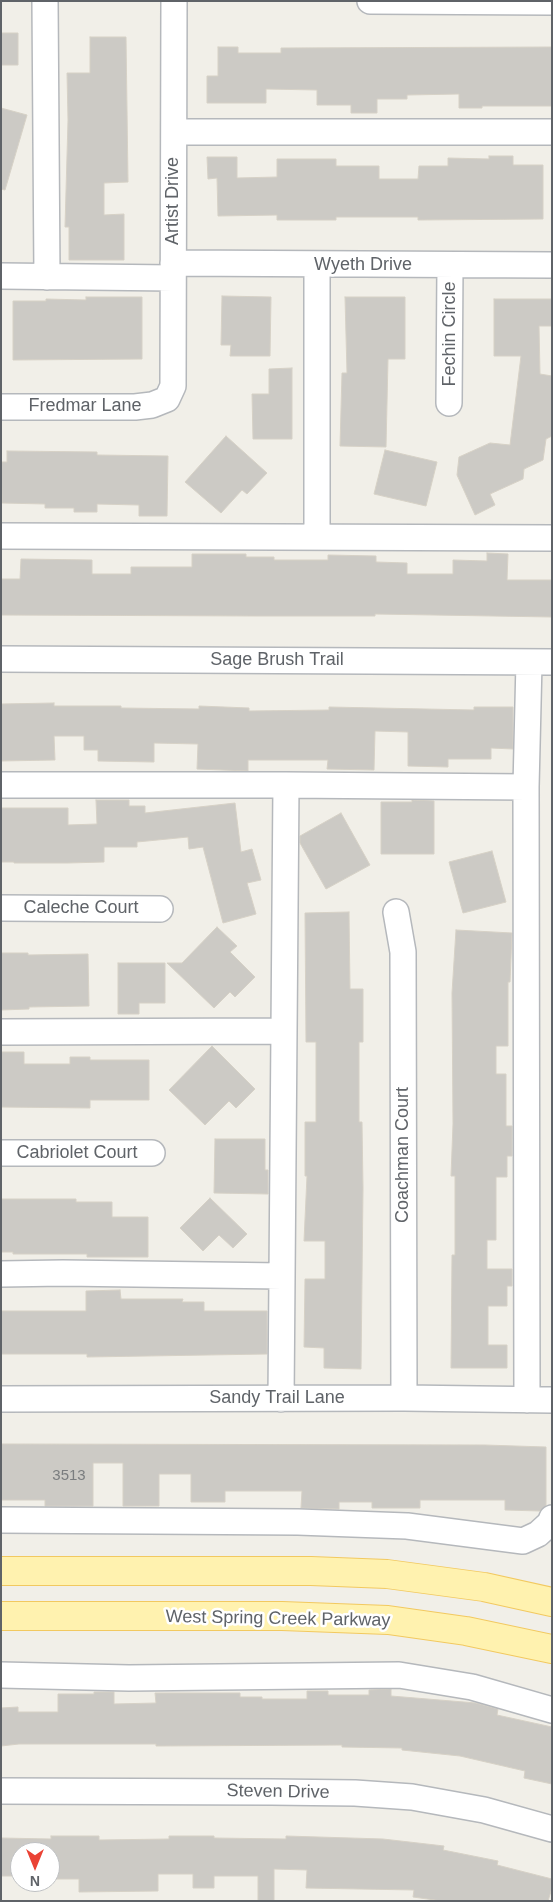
<!DOCTYPE html>
<style>
body{margin:0}
#map{position:relative;width:553px;height:1902px;overflow:hidden;background:#f1efe8;font-family:Arial,sans-serif}
canvas{display:block}
.frame{position:absolute;inset:0;border:2px solid #5f6368;pointer-events:none}
.north{position:absolute;left:10px;top:1842px;width:50px;height:50px;box-sizing:border-box;background:#fff;border:1px solid #bfc1c3;border-radius:50%;rotate:180deg;font-size:14px;font-weight:700;line-height:20px;text-align:center;color:#5f6368}
.north::after{content:'';display:block;margin:auto;width:18px;height:22px;background:#ea4335;clip-path:polygon(50% 0,100% 100%,50% 72%,0 100%)}
</style>
<div id="map">
<canvas width="553" height="1902"></canvas>
<div class="frame"></div>
<div class="north">N</div>
</div>
<script>
const ctx = document.querySelector('canvas').getContext('2d');
ctx.lineJoin = 'round';
function fill(path, color) {
  ctx.fillStyle = color;
  ctx.fill(path, 'evenodd');
}
function shape(rows) {
  const path = new Path2D();
  for (const r of rows) {
    path.moveTo(r[0], r[1]);
    for (let i = 2; i < r.length; i += 2) path.lineTo(r[i], r[i + 1]);
  }
  return path;
}
function stroke(path, color, width, dash) {
  ctx.strokeStyle = color;
  ctx.lineWidth = width;
  ctx.lineCap = dash ? 'butt' : 'round';
  ctx.setLineDash(dash || []);
  ctx.stroke(path);
}
function drawText(font, color, halo, rows, align = 'center') {
  ctx.font = font + ' Arial,sans-serif';
  ctx.lineWidth = 5;
  ctx.setLineDash([]);
  ctx.textBaseline = 'middle';
  ctx.strokeStyle = halo;
  ctx.fillStyle = color;
  for (const [text, x, y, turn = 0] of rows) {
    ctx.save();
    ctx.translate(x, y);
    ctx.rotate((+turn || 0) * Math.PI / 180);
    ctx.textAlign = isNaN(turn) ? turn : align;
    if (halo) ctx.strokeText(text, 0, 0);
    ctx.fillText(text, 0, 0);
    ctx.restore();
  }
}
const building = shape([
 [1,33,18,33,18,65,1,65,1,33],
 [90,37,126,37,128,182,104,183,104,215,124,214,124,260,69,260,69,227,65,227,68,120,67,73,90,73,90,37],
 [218,47,238,47,238,53,281,53,281,48,552,47,552,106,482,106,482,108,459,108,459,94,407,95,407,99,377,99,377,113,351,113,351,105,317,105,317,90,266,89,266,103,207,103,207,76,218,76,218,47],
 [1,108,27,115,5,190,1,189,1,108],
 [489,156,513,156,513,165,543,165,543,219,418,220,418,217,336,217,336,220,277,220,277,215,218,216,217,178,208,179,207,157,237,157,237,178,277,177,277,159,336,159,336,166,379,166,379,179,418,179,419,166,448,166,448,158,489,159,489,156],
 [222,296,271,297,270,356,230,356,231,345,221,345,222,296],
 [86,297,142,297,142,359,13,360,13,301,46,301,46,299,86,300,86,297],
 [345,297,405,297,405,359,388,359,386,447,340,446,342,373,347,373,345,297],
 [494,299,552,299,552,326,539,326,540,374,552,376,552,436,546,439,543,460,524,469,523,479,490,494,495,505,475,515,457,475,459,457,490,443,510,445,521,356,494,356,494,299],
 [292,368,292,439,253,439,252,394,269,394,269,369,292,368],
 [226,436,267,473,247,494,242,490,221,513,185,482,226,436],
 [385,450,437,462,426,506,374,494,385,450],
 [7,451,97,452,97,455,168,456,167,516,139,516,139,505,97,504,97,512,74,512,74,508,45,508,45,504,2,503,1,462,7,462,7,451],
 [487,553,508,554,507,580,552,580,552,617,375,614,375,616,256,616,1,615,1,579,20,579,21,559,92,560,92,574,131,574,131,567,192,567,192,554,246,554,246,557,274,557,274,560,328,560,328,555,376,556,376,562,407,563,407,574,453,574,453,560,487,561,487,553],
 [54,703,54,706,121,706,121,708,199,709,199,706,249,708,249,711,329,710,329,707,474,710,474,707,513,707,513,749,491,748,491,759,448,759,448,767,408,766,408,732,375,731,374,770,327,769,328,760,248,760,248,771,197,769,198,744,154,743,154,762,98,761,98,750,84,750,84,736,54,736,55,760,1,761,1,704,54,703],
 [96,800,129,800,129,806,145,806,145,813,235,803,241,852,252,849,261,880,247,883,256,914,223,923,203,847,189,849,188,837,137,842,137,847,104,847,104,862,68,863,14,863,14,862,1,862,1,808,68,808,68,825,97,824,96,800],
 [412,800,434,801,434,854,381,854,381,802,412,802,412,800],
 [341,813,370,865,326,889,300,843,300,836,341,813],
 [492,851,506,902,463,913,449,862,492,851],
 [349,912,350,989,363,989,363,1042,359,1042,359,1122,362,1122,363,1188,361,1369,324,1368,324,1348,304,1347,305,1279,325,1279,325,1241,304,1241,307,1176,305,1176,305,1122,316,1122,316,1042,306,1042,305,913,349,912],
 [217,927,237,946,230,952,255,977,235,997,230,992,214,1008,167,963,182,963,217,927],
 [456,930,512,933,510,982,508,982,508,1046,496,1046,496,1074,506,1074,506,1126,512,1126,512,1156,507,1156,507,1177,496,1177,496,1240,487,1240,487,1269,512,1269,512,1286,507,1286,507,1306,488,1306,488,1345,507,1345,507,1368,451,1368,452,1255,455,1255,455,1176,451,1176,453,1124,452,993,456,930],
 [1,953,28,953,28,955,88,954,89,1006,29,1007,29,1009,1,1010,1,953],
 [118,963,165,963,165,1003,139,1003,139,1014,118,1014,118,963],
 [212,1046,255,1089,236,1108,229,1101,205,1125,169,1090,212,1046],
 [1,1052,24,1052,24,1064,70,1064,70,1057,90,1057,90,1060,149,1060,149,1100,90,1100,90,1108,1,1107,1,1052],
 [215,1139,265,1139,265,1170,268,1170,268,1194,214,1193,215,1139],
 [210,1198,247,1234,233,1248,219,1235,203,1251,180,1228,210,1198],
 [1,1199,76,1199,76,1202,112,1202,112,1217,148,1217,148,1257,87,1257,87,1254,13,1254,13,1252,1,1252,1,1199],
 [120,1290,121,1299,183,1299,182,1302,204,1302,204,1311,267,1311,267,1354,87,1357,87,1354,1,1354,1,1311,86,1311,86,1291,120,1290],
 [1,1444,485,1445,546,1447,546,1505,540,1511,505,1510,505,1500,420,1500,420,1508,372,1508,372,1502,339,1502,339,1509,301,1508,302,1491,225,1491,225,1502,191,1502,191,1474,159,1474,159,1506,123,1506,123,1463,93,1463,93,1506,45,1506,45,1500,1,1500,1,1444],
 [391,1689,391,1696,476,1703,498,1709,497,1715,552,1727,552,1784,524,1778,525,1771,460,1756,402,1750,402,1748,342,1747,342,1745,156,1746,156,1744,19,1744,1,1746,1,1708,18,1707,18,1712,58,1712,58,1694,94,1694,94,1692,114,1692,114,1704,156,1703,155,1693,240,1693,240,1697,262,1697,262,1699,307,1699,307,1691,328,1691,328,1695,369,1695,369,1690,391,1689],
 [51,1836,99,1836,99,1840,169,1839,169,1836,214,1836,214,1838,286,1839,286,1836,383,1839,444,1846,443,1850,498,1861,497,1865,552,1879,552,1888,548,1901,442,1901,413,1897,414,1890,306,1888,307,1870,274,1869,274,1901,258,1901,258,1876,214,1876,214,1888,193,1888,193,1874,158,1874,158,1891,79,1892,79,1879,51,1879,51,1852,20,1852,20,1876,1,1876,1,1838,51,1839,51,1836]
]);
fill(building, '#cccac5');
stroke(building, '#d6d1c6', 1);
const minor = shape([
 [45,1,47,277],
 [370,1,552,2],
 [174,132,552,132],
 [173,263,552,265],
 [317,265,317,537],
 [1,276,173,278],
 [449,403,450,266],
 [1,407,135,407,152,405,167,399,173,386,174,1],
 [1,536,552,538],
 [1,659,552,662],
 [1,785,286,785],
 [526,787,527,1400],
 [1,908,160,909],
 [396,912,403,952,404,1398],
 [1,1032,284,1031],
 [1,1153,152,1153],
 [1,1274,63,1273,282,1276],
 [1,1399,404,1398,552,1400],
 [281,1399,286,785,526,787,529,662],
 [1,1520,298,1522,407,1526,523,1541,538,1534,550,1523,552,1518],
 [1,1675,129,1678,399,1675,472,1687,552,1710],
 [1,1791,271,1792,355,1793,412,1797,484,1810,552,1829]
]);
const major = shape([
 [1,1571,311,1571,387,1574,484,1587,552,1602],
 [1,1616,282,1616,388,1620,466,1631,552,1649]
]);
stroke(minor, '#b5b8bc', 28);
stroke(major, '#f2c960', 30);
stroke(minor, '#fff', 25);
stroke(major, '#fff2af', 28);
drawText('15px', '#7a7d7f', null, [
 ["3513",69,1476]
]);
drawText('18px', '#5f6368', '#fff', [
 ["Artist Drive",173,201,-90],
 ["Wyeth Drive",363,265],
 ["Fechin Circle",450,334,-90],
 ["Fredmar Lane",85,406],
 ["Sage Brush Trail",277,660],
 ["Caleche Court",81,908],
 ["Cabriolet Court",77,1153],
 ["Coachman Court",403,1155,-90],
 ["Sandy Trail Lane",277,1398],
 ["West Spring Creek Parkway",278,1619,1],
 ["Steven Drive",278,1792,1]
]);
</script>
